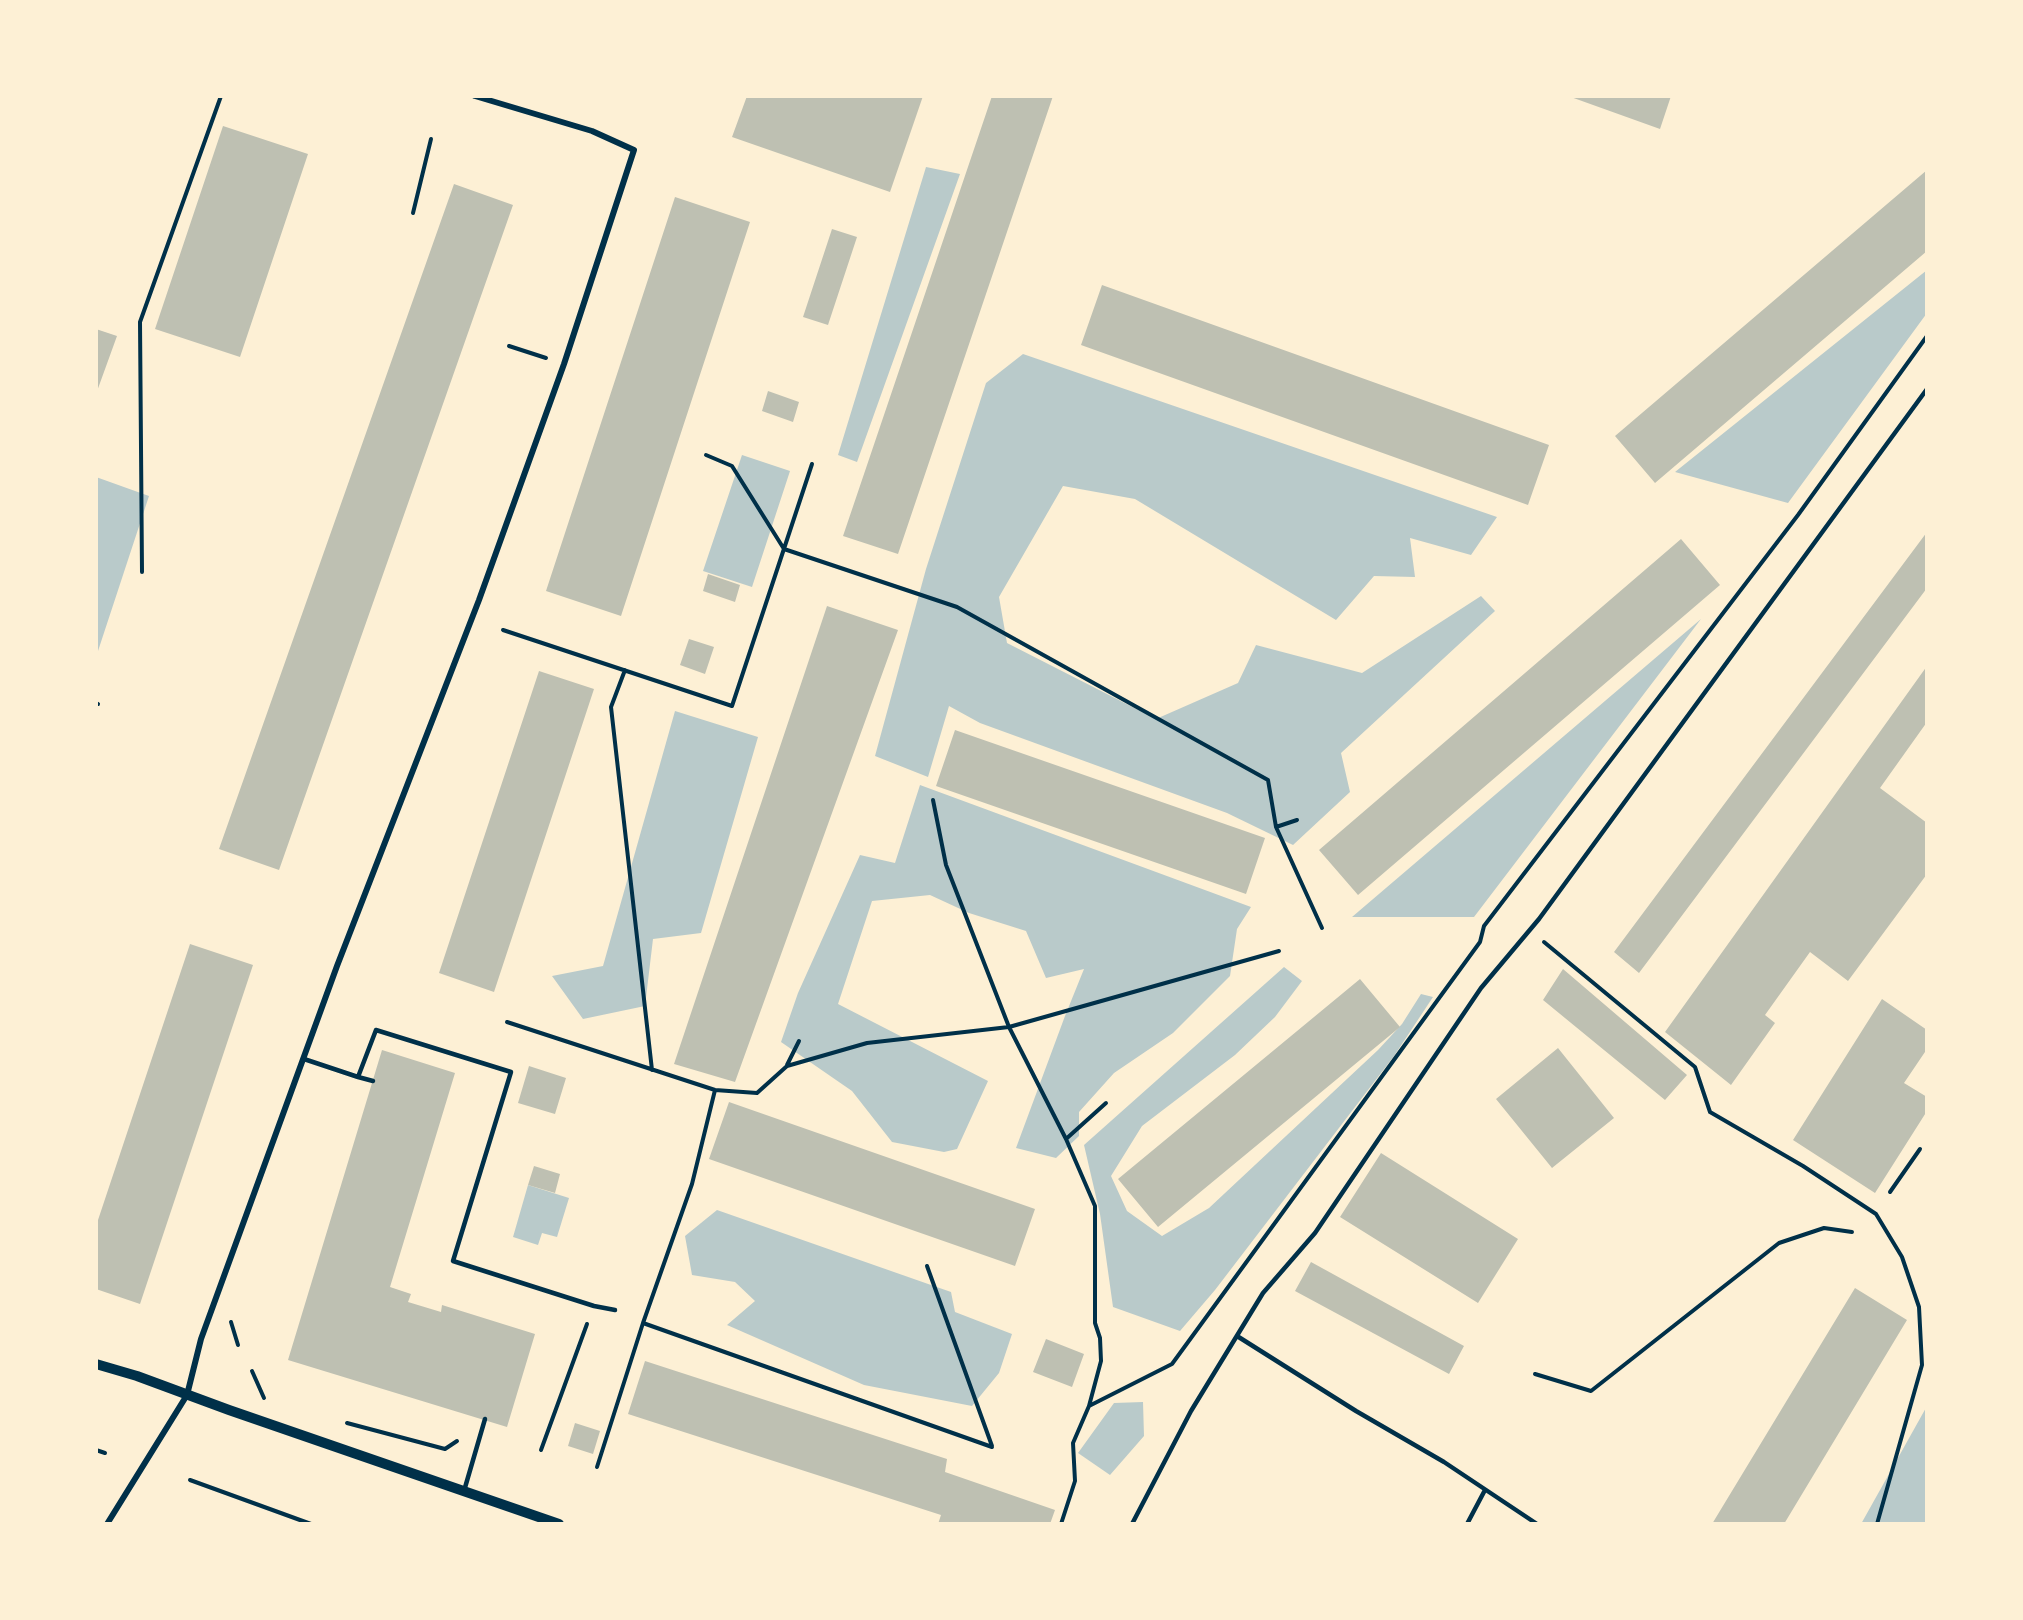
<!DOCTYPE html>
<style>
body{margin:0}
#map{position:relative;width:2023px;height:1620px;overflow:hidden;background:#fdf0d5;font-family:"Roboto Condensed",sans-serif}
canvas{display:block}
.frame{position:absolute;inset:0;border:98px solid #fdf0d5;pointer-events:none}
</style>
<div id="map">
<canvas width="2023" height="1620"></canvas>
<div class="frame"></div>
</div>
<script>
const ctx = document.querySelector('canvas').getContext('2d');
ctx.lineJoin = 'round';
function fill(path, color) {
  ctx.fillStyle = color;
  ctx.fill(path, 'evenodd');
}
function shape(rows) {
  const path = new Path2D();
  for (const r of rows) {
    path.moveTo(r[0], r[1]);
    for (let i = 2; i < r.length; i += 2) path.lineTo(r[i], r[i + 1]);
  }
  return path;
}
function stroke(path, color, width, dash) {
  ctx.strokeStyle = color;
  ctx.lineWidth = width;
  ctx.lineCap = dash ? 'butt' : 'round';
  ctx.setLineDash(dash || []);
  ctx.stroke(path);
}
fill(shape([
 [926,167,960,174,857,462,838,455],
 [1927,270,1927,313,1788,503,1675,472],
 [1023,354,1497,517,1471,555,1410,538,1415,577,1374,576,1336,620,1135,499,1063,486,999,597,1007,643,1156,719,1238,683,1256,645,1362,673,1481,596,1495,611,1341,753,1350,792,1293,845,1227,813,980,723,949,706,928,777,875,756,926,569,986,383],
 [742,455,790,471,752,587,703,571],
 [96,477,149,496,98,651,96,650],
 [1701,619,1474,917,1352,917],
 [675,711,758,737,701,933,653,939,645,1006,583,1019,552,976,603,966],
 [920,785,1251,907,1237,929,1230,976,1173,1033,1114,1073,1079,1112,1079,1136,1056,1158,1016,1148,1065,1016,1084,969,1046,978,1026,931,969,913,930,895,872,901,838,1004,988,1081,957,1149,944,1152,892,1142,852,1091,781,1042,798,993,860,855,895,863],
 [1284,967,1302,981,1275,1017,1235,1055,1142,1126,1111,1176,1127,1211,1162,1236,1209,1208,1378,1050,1402,1024,1421,994,1433,997,1394,1056,1215,1290,1180,1331,1113,1307,1100,1214,1084,1145],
 [528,1185,569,1198,557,1237,542,1233,538,1245,513,1237],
 [717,1210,951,1292,955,1312,1012,1334,999,1373,972,1406,864,1385,727,1325,755,1301,735,1282,692,1275,685,1236],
 [1143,1402,1144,1436,1110,1475,1078,1453,1114,1403],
 [1927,1406,1927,1524,1861,1524]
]), '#b9caca');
fill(shape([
 [747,96,923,96,890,192,732,137],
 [992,96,1053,96,898,554,843,536],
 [1568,96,1671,96,1660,129],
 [223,126,308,154,240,357,155,329],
 [1927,170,1927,251,1655,483,1615,436],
 [454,184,513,205,279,870,219,849],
 [675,197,750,222,621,616,546,591],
 [832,229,857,237,828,325,803,317],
 [1102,285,1549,445,1528,505,1081,345],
 [96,329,117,336,96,394],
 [768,391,799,402,793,422,762,411],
 [1927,532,1927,588,1639,973,1614,952],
 [1681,539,1720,585,1358,895,1319,850],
 [708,574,740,585,735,602,703,591],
 [827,606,898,630,735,1082,674,1064],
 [689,639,714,647,705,674,680,665],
 [1927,666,1927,722,1880,788,1927,823,1927,874,1848,981,1810,952,1765,1015,1775,1023,1731,1085,1665,1032],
 [539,671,594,689,494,992,439,973],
 [955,730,1265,838,1246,894,936,786],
 [190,944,253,965,140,1304,96,1289,96,1226],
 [1563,969,1687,1075,1665,1100,1543,1000],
 [1360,979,1400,1027,1158,1227,1118,1179],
 [1882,999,1927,1030,1927,1049,1904,1083,1927,1097,1927,1111,1875,1193,1793,1140],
 [1558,1048,1614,1118,1552,1168,1496,1099],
 [382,1050,455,1073,390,1287,411,1294,408,1302,441,1312,442,1305,535,1334,507,1427,288,1360],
 [529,1066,566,1078,555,1114,518,1103],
 [729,1102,1035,1209,1015,1266,709,1159],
 [1381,1153,1518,1239,1478,1303,1340,1217],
 [534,1166,560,1174,555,1193,528,1185],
 [1311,1262,1464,1346,1449,1374,1295,1291],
 [1855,1288,1907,1320,1784,1524,1712,1524],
 [1046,1339,1084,1354,1072,1387,1033,1372],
 [645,1361,947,1459,945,1472,1055,1510,1050,1524,938,1524,941,1515,628,1414],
 [575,1423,600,1431,593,1454,568,1446]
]), '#bec0b2');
stroke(shape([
 [413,213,431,139],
 [509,346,546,358],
 [706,455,732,466,784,549,957,607,1268,780,1276,827,1322,928],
 [142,572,140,322,221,96],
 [503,630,732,706,812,464],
 [625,670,611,707,652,1070],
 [96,703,98,704],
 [933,800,946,865,1009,1027,1066,1139,1095,1206,1095,1323,1100,1338,1101,1361,1089,1406,1073,1443,1075,1481,1061,1524],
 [1276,827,1297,820],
 [1544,942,1695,1067,1710,1112,1803,1166,1876,1214,1902,1257,1919,1307,1922,1365,1877,1524],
 [507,1022,715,1090,757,1093,787,1066,867,1043,1009,1027,1279,951],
 [787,1065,799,1041],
 [1066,1139,1106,1103],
 [1890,1192,1920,1149],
 [927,1266,992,1446],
 [231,1322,238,1345],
 [643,1323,992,1447],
 [252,1371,264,1398],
 [1535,1374,1591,1391,1779,1243,1824,1228,1852,1232],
 [1089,1406,1172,1364,1480,942,1484,926,1798,515,1927,336],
 [347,1423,445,1449,457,1441],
 [96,1450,105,1453],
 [541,1450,587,1324],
 [597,1467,643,1323,692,1184,715,1090],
 [190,1480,311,1524]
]), '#003049', 4);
stroke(shape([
 [304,1059,358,1077,376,1030,511,1072,453,1261,594,1306,615,1310],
 [358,1077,373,1081],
 [1237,1336,1356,1411,1444,1462,1537,1524],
 [464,1491,485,1419],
 [1132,1524,1191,1411,1263,1293,1315,1233,1481,988,1539,919,1927,389],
 [1467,1524,1485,1490]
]), '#003049', 4.5);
stroke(shape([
 [107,1524,187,1395,201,1339,337,966,479,600,564,364,634,150,592,131,475,96]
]), '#003049', 6);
stroke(shape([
 [96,1364,137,1376,229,1410,559,1524]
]), '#003049', 10);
</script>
